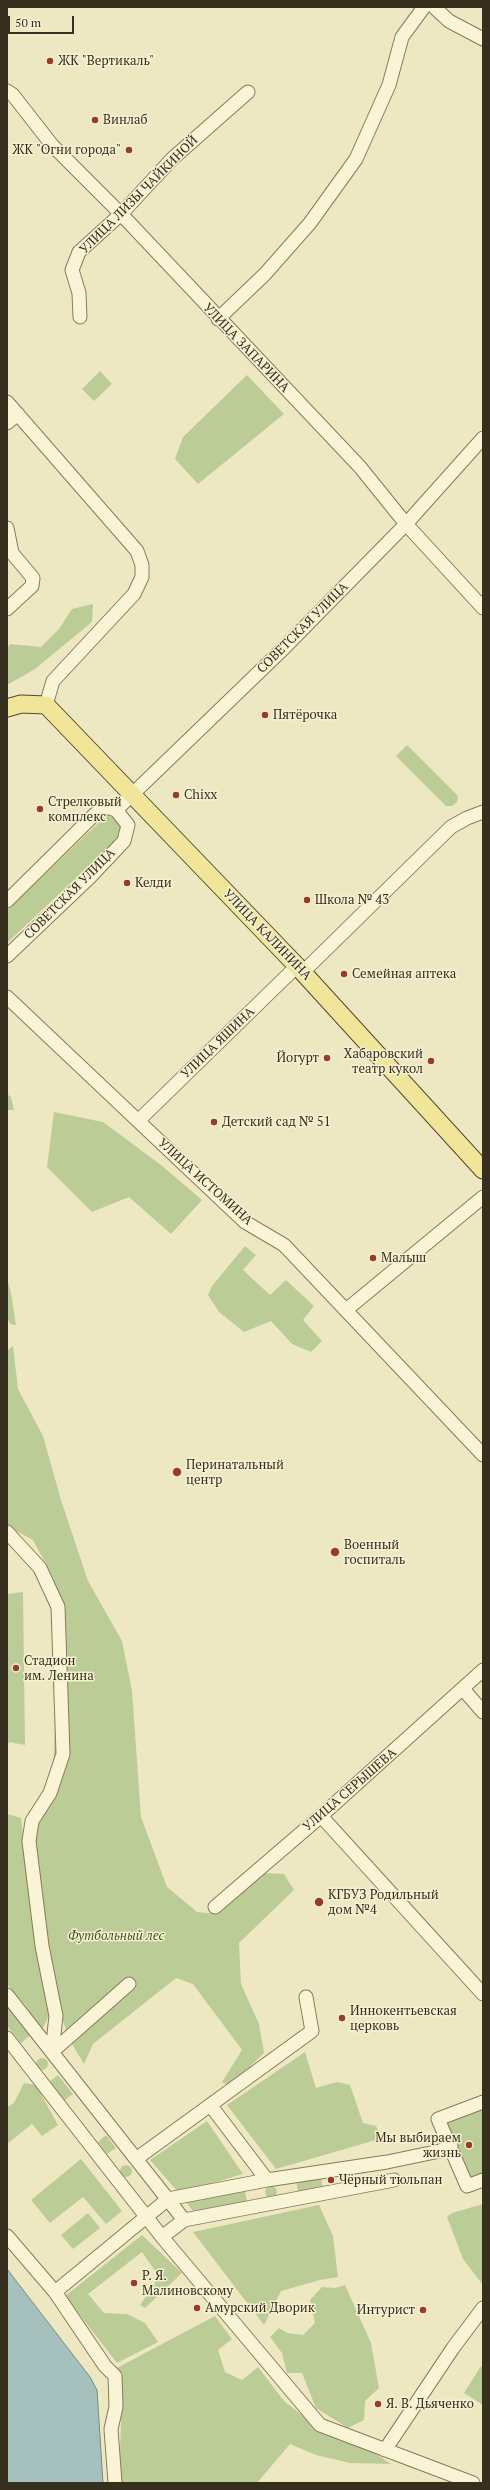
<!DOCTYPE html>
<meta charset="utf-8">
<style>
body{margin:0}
#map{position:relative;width:490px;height:2490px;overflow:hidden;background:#eee8c2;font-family:"PT Serif",serif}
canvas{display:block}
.frame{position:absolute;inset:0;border:8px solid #372f1e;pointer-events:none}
.scale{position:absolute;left:8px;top:16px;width:66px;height:18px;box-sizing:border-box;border:2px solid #372f1e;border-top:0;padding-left:5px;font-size:12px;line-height:14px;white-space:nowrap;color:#372f1e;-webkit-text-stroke:3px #f5f1d2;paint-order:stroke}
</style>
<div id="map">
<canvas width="490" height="2490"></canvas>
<div class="frame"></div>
<div class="scale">50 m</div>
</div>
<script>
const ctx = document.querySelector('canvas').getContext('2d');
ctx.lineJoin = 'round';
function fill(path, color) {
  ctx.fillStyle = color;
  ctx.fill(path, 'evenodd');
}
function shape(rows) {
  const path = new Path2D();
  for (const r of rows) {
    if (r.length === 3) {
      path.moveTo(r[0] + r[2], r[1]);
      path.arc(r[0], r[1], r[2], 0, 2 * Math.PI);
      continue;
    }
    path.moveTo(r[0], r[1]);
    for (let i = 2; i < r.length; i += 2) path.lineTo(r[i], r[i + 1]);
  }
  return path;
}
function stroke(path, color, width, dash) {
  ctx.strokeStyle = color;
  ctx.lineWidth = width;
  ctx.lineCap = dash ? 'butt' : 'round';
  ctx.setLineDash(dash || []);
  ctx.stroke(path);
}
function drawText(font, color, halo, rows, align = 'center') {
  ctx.font = font + ' "PT Serif",serif';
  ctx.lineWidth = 3;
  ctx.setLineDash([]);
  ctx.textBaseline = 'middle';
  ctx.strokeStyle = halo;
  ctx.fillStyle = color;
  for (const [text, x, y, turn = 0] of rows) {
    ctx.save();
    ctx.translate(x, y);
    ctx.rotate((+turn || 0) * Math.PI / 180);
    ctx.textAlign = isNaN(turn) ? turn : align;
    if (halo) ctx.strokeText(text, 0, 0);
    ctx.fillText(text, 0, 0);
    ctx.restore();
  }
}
fill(shape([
 [100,371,112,384,94,401,82,389],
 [247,375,284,414,198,484,175,459,183,437],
 [93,604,92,622,35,669,7,685,7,648,10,644,41,647,59,629,72,609],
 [407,745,458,796,457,802,452,806,446,806,396,756],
 [110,812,127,830,7,943,7,910],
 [7,1094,11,1097,14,1110,7,1110],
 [54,1112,103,1122,161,1165,202,1200,171,1234,129,1197,92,1212,47,1167],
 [245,1246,256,1255,243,1270,270,1295,286,1280,314,1306,303,1320,322,1341,311,1352,292,1344,271,1321,244,1332,219,1312,208,1295,212,1286],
 [7,1278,11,1293,16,1325,10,1324,7,1317],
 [13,1346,18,1389,43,1436,61,1500,88,1581,122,1641,132,1691,141,1817,167,1887,197,1912,217,1914,263,1873,284,1874,294,1890,239,1943,241,1984,259,2024,264,2053,230,2086,222,2082,242,2050,193,1984,176,1978,93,2044,84,2064,69,2039,52,1989,32,1833,53,1785,55,1720,54,1579,33,1540,7,1526,7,1351],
 [23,1592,25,1745,9,1742,7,1749,7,1594],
 [7,1814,21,1818,35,1938,53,2007,41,2032,26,2006,7,1984],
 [7,2005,31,2035,21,2043,7,2026],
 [305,2052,316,2088,337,2082,350,2085,363,2123,376,2126,379,2133,376,2140,276,2169,227,2105],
 [42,2064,6],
 [58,2075,73,2094,64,2101,49,2082],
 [24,2083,36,2085,58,2125,42,2136,32,2124,7,2144,7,2107,14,2103],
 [483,2105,483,2176,471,2181,443,2120],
 [207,2121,243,2174,179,2193,150,2160],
 [106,2135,116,2148,107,2154,98,2142],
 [81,2159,122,2211,106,2224,83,2197,50,2223,31,2200],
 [126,2171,6],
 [321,2177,323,2188,298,2192,296,2181],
 [271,2192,6],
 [245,2191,247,2202,193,2211,185,2201],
 [483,2204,483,2285,463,2259,447,2217,452,2213],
 [319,2205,333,2236,338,2277,320,2280,281,2291,264,2325,193,2232],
 [88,2213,100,2228,73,2249,61,2235],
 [142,2235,182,2273,145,2308,140,2305,154,2285,158,2275,142,2252,88,2294,104,2313,127,2314,145,2323,158,2342,117,2363,65,2296],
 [345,2285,371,2343,379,2388,365,2401,364,2420,348,2428,316,2408,302,2373,287,2373,282,2353,270,2337,279,2328,287,2333,303,2335,315,2323,310,2300,322,2287,335,2288],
 [215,2316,232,2339,218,2350,225,2372,242,2380,258,2367,284,2401,329,2436,367,2448,391,2464,350,2463,316,2455,290,2444,257,2483,119,2483,122,2390,115,2369],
 [481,2366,483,2368,483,2405,464,2393]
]), '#bccc96');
const water = shape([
 [7,2269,90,2377,97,2390,103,2483,7,2483,7,2269]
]);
fill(water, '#a5c0bd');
stroke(water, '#6c8e8c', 1);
const minor = shape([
 [434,7,449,21,483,39],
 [7,91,13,95,52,145,121,214,360,467,406,524,483,608],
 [80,317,79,293,72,270,79,252,121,214,172,159,248,92],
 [218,319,265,274,310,223,356,159,389,85,402,37,424,7],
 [7,402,137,551,142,565,142,577,134,594,53,681,46,705],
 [7,423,18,414],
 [7,528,12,553,33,578,32,586,7,609],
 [116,810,285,647,406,524,483,438],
 [7,901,95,814,107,807,116,810,128,825,124,841,90,877,7,956],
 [303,972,451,827,467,818,483,812],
 [7,997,245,1222,284,1245,483,1455],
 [138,1121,297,966],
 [346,1310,483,1197],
 [7,1532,40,1568,58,1607,63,1754,50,1793,32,1821,29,1841,42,1946,56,2016,52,2052,129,1984],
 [463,1689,483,1712],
 [321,1816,483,1994],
 [215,1907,321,1816,483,1670],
 [7,1995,184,2220],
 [7,2038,162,2237,320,2425,473,2483],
 [483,2102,438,2119,467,2186,483,2180],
 [211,2106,267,2180],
 [136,2159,312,2031,306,1997],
 [7,2236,55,2292,105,2366,115,2376,116,2407,111,2429,115,2483],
 [162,2237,184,2220,394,2180],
 [55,2292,168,2199,267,2180,387,2162,440,2151,451,2146],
 [385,2450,453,2348,483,2308]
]);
const major = shape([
 [7,708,21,704,46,705,297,966,483,1170]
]);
stroke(minor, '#887a5a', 15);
stroke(major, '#55472e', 19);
stroke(minor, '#f9f4d6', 13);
stroke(major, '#f1e59a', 17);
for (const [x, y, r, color] of [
 [50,61,4,"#963c2a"],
 [95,120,4,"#963c2a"],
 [129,150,4,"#963c2a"],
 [265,715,4,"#963c2a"],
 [176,795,4,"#963c2a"],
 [40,809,4,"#963c2a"],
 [127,883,4,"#963c2a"],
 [307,900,4,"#963c2a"],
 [344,974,4,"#963c2a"],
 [327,1058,4,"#963c2a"],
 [431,1061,4,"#963c2a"],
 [214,1122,4,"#963c2a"],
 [373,1258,4,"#963c2a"],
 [177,1472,5,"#963c2a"],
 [335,1552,5,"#963c2a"],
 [16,1668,4,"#963c2a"],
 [319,1902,5,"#963c2a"],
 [342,2018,4,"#963c2a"],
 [469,2145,4,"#963c2a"],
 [331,2180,4,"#963c2a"],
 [134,2283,4,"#963c2a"],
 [197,2308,4,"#963c2a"],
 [423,2310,4,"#963c2a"],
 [378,2404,4,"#963c2a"]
]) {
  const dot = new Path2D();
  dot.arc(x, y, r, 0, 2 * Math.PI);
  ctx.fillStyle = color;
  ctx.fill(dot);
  stroke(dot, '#f5f1d2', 1.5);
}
drawText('13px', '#372f1e', '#f5f1d2', [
 ["ЖК \"Вертикаль\"",58,61],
 ["Винлаб",103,120],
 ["ЖК \"Огни города\"",121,150,"right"],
 ["Пятёрочка",273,715],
 ["Chixx",184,795],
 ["Стрелковый",48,802],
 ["комплекс",48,817],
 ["Келди",135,883],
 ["Школа № 43",315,900],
 ["Семейная аптека",352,974],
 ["Хабаровский",423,1054,"right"],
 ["театр кукол",423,1069,"right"],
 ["Йогурт",319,1058,"right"],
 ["Детский сад № 51",222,1122],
 ["Малыш",381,1258],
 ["Перинатальный",186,1465],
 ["центр",186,1480],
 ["Военный",344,1545],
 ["госпиталь",344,1560],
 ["Стадион",24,1661],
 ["им. Ленина",24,1676],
 ["КГБУЗ Родильный",328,1895],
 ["дом №4",328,1910],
 ["Иннокентьевская",350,2011],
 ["церковь",350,2026],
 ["Мы выбираем",461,2138,"right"],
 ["жизнь",461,2153,"right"],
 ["Чёрный тюльпан",339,2180],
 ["Р. Я.",142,2276],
 ["Малиновскому",142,2291],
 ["Амурский Дворик",205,2308],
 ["Интурист",415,2310,"right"],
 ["Я. В. Дьяченко",386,2404]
], 'left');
drawText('13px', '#372f1e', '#f5f1d2', [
 ["УЛИЦА ЛИЗЫ ЧАЙКИНОЙ",139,195,-45],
 ["УЛИЦА ЗАПАРИНА",246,348,46],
 ["СОВЕТСКАЯ УЛИЦА",303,628,-45],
 ["СОВЕТСКАЯ УЛИЦА",70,894,-45],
 ["УЛИЦА КАЛИНИНА",267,935,46],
 ["УЛИЦА ЯШИНА",218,1043,-44],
 ["УЛИЦА ИСТОМИНА",205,1182,42],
 ["УЛИЦА СЕРЫШЕВА",350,1790,-41]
]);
drawText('italic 13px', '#3f5424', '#f5f1d2', [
 ["Футбольный лес",116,1936]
]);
</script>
